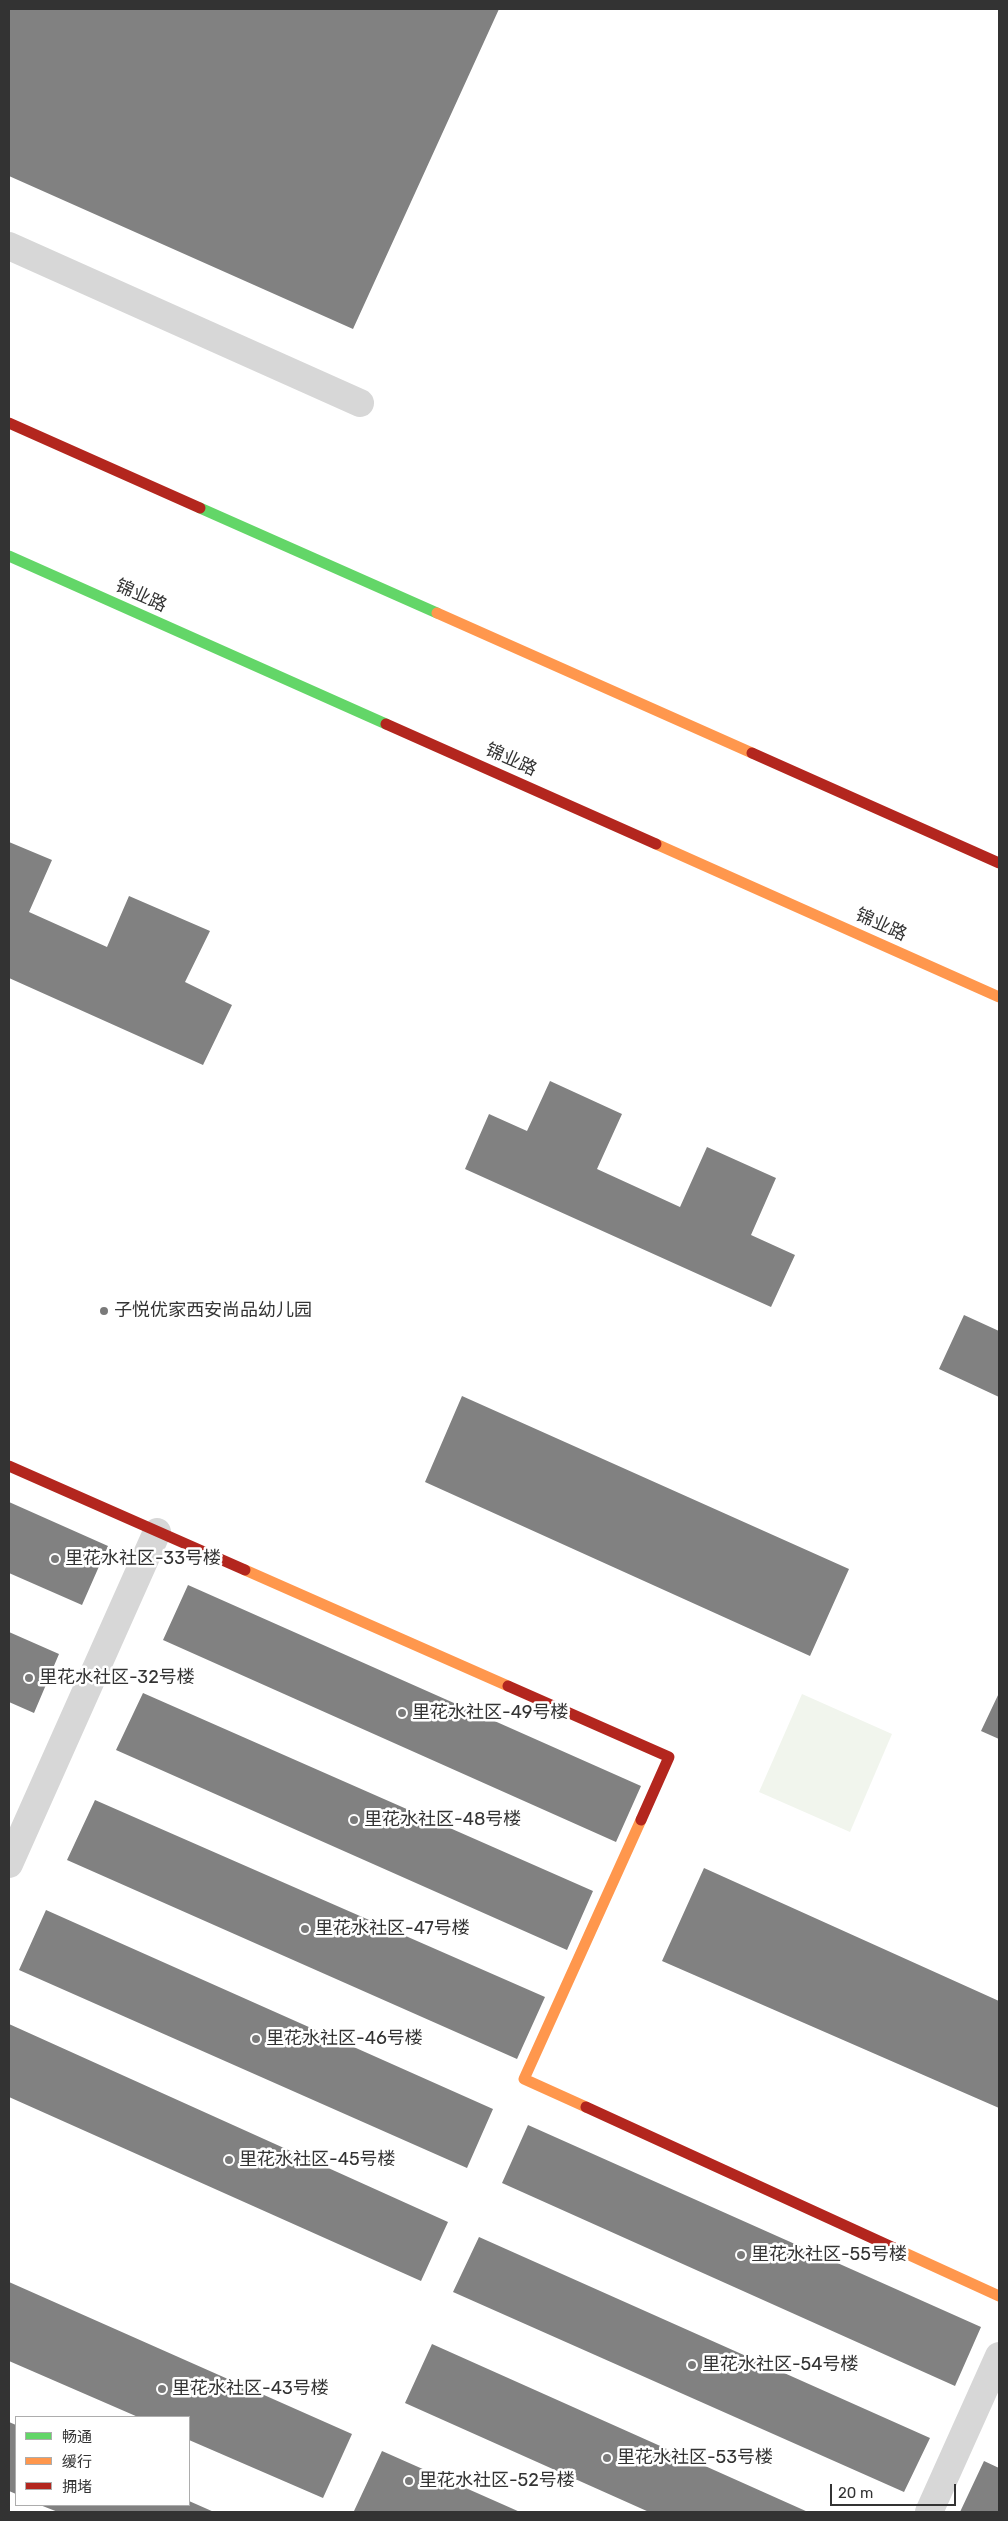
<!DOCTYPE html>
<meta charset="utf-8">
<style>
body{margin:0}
#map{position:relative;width:1008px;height:2521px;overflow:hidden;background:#fff;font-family:Rubik,"Noto Sans SC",sans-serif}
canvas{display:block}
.frame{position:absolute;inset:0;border:10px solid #333;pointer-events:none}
.legend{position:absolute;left:15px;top:2416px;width:175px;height:90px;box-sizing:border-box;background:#fff;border:1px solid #adadad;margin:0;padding:6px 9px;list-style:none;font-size:15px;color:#333}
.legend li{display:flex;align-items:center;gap:10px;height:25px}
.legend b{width:25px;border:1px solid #adadad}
.scale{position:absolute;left:830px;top:2484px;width:126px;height:22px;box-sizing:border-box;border:2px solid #333;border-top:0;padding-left:6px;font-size:15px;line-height:18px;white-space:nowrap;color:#333;-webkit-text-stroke:4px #fff;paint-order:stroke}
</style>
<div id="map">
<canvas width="1008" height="2521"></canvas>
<div class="frame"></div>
<ul class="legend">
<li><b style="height:6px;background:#63d668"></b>畅通</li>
<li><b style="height:6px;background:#ff974d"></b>缓行</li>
<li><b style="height:6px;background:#b3261e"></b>拥堵</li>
</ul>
<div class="scale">20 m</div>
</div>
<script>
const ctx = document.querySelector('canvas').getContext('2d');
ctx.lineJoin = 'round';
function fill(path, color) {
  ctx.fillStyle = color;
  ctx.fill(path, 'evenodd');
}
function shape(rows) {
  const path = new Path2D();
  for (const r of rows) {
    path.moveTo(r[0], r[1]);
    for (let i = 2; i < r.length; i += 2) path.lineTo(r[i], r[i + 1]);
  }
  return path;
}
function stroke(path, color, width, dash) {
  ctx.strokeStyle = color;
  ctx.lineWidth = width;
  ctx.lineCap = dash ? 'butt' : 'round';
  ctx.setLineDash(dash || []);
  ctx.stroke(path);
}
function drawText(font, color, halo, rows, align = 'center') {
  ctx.font = font + ' Rubik,"Noto Sans SC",sans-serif';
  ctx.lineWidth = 5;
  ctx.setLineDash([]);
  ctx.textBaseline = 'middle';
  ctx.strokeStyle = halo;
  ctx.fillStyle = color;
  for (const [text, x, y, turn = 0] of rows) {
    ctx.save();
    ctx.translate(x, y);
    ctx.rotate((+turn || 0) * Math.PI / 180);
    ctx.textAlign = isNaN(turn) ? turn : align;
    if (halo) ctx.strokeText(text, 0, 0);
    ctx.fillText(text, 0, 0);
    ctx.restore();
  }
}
fill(shape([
 [802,1694,892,1734,850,1832,759,1792]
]), '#f1f5ed');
fill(shape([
 [9,9,499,9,353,329,9,176],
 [9,842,52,860,29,912,107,947,129,896,210,931,185,982,232,1005,203,1065,9,978],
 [550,1081,622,1114,597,1169,680,1207,707,1147,776,1178,751,1235,795,1255,771,1307,465,1169,489,1114,527,1131],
 [964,1315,999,1331,999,1397,939,1369],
 [462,1396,849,1569,810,1656,425,1482],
 [9,1502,108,1546,82,1605,9,1573],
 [188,1585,641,1786,616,1842,163,1640],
 [9,1632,59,1654,34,1713,9,1702],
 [143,1693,593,1891,567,1950,116,1750],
 [999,1693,999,1739,981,1731],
 [95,1800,545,1997,517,2059,67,1860],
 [704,1868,999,2001,999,2108,662,1961],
 [46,1910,493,2109,467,2168,19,1970],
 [9,2024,448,2222,421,2281,9,2097],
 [528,2125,981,2327,955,2386,502,2183],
 [479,2237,930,2438,904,2492,453,2292],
 [9,2282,352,2434,323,2498,189,2440,189,2417,138,2417,9,2361],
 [432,2344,808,2512,649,2512,405,2403],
 [9,2422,16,2425,16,2494,9,2491],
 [382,2451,520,2512,354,2511],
 [984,2461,999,2468,999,2512,960,2512],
 [189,2501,214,2512,58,2512,40,2505,189,2505]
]), '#818181');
stroke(shape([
 [9,246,360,403],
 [9,1864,157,1532],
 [929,2512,999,2356]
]), '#d7d7d7', 28);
stroke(shape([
 [200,508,437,613],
 [9,556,386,724]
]), '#63d668', 11);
stroke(shape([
 [437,613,752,753],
 [656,844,999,997],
 [245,1570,508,1686],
 [586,2107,524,2079,641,1820],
 [894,2248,999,2296]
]), '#ff974d', 11);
stroke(shape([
 [9,423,200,508],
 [386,724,656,844],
 [752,753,999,863],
 [9,1466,245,1570],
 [508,1686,669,1757,641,1820],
 [586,2107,894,2248]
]), '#b3261e', 11);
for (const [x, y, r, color] of [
 [104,1311,5,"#7a7a7a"],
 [55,1559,5,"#7a7a7a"],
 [29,1678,5,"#7a7a7a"],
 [402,1713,5,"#7a7a7a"],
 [354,1820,5,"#7a7a7a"],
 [305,1929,5,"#7a7a7a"],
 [256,2039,5,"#7a7a7a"],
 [229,2160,5,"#7a7a7a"],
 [741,2255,5,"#7a7a7a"],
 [692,2365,5,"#7a7a7a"],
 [162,2389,5,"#7a7a7a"],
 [607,2458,5,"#7a7a7a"],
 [409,2481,5,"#7a7a7a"]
]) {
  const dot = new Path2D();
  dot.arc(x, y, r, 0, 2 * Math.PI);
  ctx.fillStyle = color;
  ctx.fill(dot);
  stroke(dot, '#fff', 2);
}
drawText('18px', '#333', '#fff', [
 ["锦业路",141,596,24],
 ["锦业路",511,760,24],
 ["锦业路",881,925,24]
]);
drawText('18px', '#333', '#fff', [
 ["子悦优家西安尚品幼儿园",114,1311],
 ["里花水社区-33号楼",65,1559],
 ["里花水社区-32号楼",39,1678],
 ["里花水社区-49号楼",412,1713],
 ["里花水社区-48号楼",364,1820],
 ["里花水社区-47号楼",315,1929],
 ["里花水社区-46号楼",266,2039],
 ["里花水社区-45号楼",239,2160],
 ["里花水社区-55号楼",751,2255],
 ["里花水社区-54号楼",702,2365],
 ["里花水社区-43号楼",172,2389],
 ["里花水社区-53号楼",617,2458],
 ["里花水社区-52号楼",419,2481]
], 'left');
</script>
